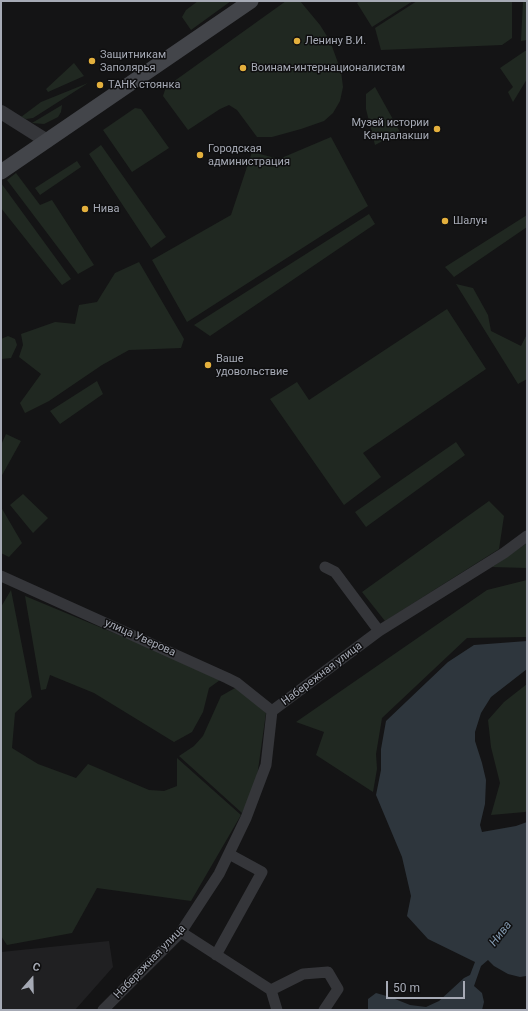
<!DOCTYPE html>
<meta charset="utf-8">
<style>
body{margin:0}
#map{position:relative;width:528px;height:1011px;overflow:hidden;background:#141415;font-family:Roboto,sans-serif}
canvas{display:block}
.frame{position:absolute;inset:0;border:2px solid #a6aab5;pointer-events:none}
.north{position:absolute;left:12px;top:959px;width:40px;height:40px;-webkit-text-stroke:3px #0f0f10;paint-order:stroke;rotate:20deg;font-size:11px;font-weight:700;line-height:16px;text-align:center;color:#a6aab5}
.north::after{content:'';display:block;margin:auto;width:14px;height:18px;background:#a6aab5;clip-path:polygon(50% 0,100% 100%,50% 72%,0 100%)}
.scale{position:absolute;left:386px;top:981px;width:79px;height:18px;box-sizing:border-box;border:2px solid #a6aab5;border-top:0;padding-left:5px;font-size:12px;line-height:14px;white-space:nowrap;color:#a6aab5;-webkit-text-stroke:3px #0f0f10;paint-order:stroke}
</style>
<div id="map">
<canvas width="528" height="1011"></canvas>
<div class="frame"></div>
<div class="north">С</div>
<div class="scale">50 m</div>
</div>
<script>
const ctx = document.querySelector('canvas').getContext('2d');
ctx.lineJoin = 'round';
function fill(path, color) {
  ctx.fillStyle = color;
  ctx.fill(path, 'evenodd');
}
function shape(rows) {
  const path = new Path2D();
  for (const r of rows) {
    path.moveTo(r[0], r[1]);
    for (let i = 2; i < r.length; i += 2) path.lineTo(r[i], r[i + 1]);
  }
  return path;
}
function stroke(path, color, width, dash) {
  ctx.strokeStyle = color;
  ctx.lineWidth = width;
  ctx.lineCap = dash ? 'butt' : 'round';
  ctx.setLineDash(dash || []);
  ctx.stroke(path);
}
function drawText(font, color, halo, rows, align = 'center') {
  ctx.font = font + ' Roboto,sans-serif';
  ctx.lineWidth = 3;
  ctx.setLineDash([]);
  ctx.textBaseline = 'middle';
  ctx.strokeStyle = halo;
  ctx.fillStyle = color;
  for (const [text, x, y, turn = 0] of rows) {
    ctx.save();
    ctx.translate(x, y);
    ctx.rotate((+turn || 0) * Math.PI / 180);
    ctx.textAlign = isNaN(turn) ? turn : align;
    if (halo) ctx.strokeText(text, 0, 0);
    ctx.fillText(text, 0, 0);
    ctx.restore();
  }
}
fill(shape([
 [109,941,113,967,75,1010,1,1010,1,952]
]), '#202022');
fill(shape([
 [198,1,231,1,191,30,182,17,186,10],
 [286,1,300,1,320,25,330,41,341,71,343,87,340,101,333,113,324,121,301,129,272,137,257,137,237,110,229,105,220,109,188,130,163,96,166,87],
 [360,1,413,1,372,27,357,3],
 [417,1,512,1,512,38,502,45,381,50,375,28],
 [523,1,527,1,527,40,521,41],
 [525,51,527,51,527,79,513,102,508,92,513,87,500,68],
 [74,63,84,76,48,92,46,89],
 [88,83,33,118,26,119,21,117,41,102],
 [375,87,400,132,375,145,366,109,366,94],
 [62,105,61,112,58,117,44,124,32,123],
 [135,108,141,109,169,148,132,172,103,130],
 [331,137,368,206,187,322,152,260,231,215,252,152,279,159],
 [101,145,166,237,151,248,89,154],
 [77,161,81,167,40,195,35,188],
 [16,173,40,205,52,200,94,265,78,274,7,180],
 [1,183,71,279,62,285,1,208],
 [369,214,375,224,210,336,194,325],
 [527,215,527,227,454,277,445,267],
 [139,262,184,339,181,348,129,350,102,365,49,401,25,413,20,403,41,374,19,357,23,345,21,334,55,322,75,324,79,305,97,302,115,273],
 [456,284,473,288,488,315,491,331,521,346,527,334,527,379,518,384],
 [447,309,486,369,363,453,381,477,344,505,270,399,297,382,309,400],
 [8,336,15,339,17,345,11,358,1,359,1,339],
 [97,381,103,394,60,424,50,411],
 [6,434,21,441,1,477,1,445],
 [456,442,465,455,366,527,355,512],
 [23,494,48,518,33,533,10,505],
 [489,501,504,516,499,549,385,621,362,592],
 [1,507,22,543,9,557,1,553],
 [527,543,527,568,492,567],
 [527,580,527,637,467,638,382,718,376,754,377,769,373,792,316,755,324,732,296,722,487,590],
 [11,590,32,697,15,713,12,748,38,764,76,778,88,764,149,790,164,791,177,786,177,758,241,815,191,901,97,888,72,933,7,945,1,936,1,607],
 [25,596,138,643,220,680,209,688,203,712,192,732,174,742,94,693,50,675,46,689,41,690],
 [527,684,527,811,525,812,491,815,500,783,491,747,488,720,504,702],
 [235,688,241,690,266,713,256,784,242,813,179,756,194,746,203,736,221,696]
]), '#202821');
fill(shape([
 [527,641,527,669,491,697,481,713,475,732,475,741,482,763,486,780,485,804,480,825,482,832,516,826,527,822,527,974,526,976,520,977,508,974,494,966,488,960,481,966,474,986,482,993,484,1002,482,1010,368,1010,368,999,376,993,390,997,410,1005,426,1007,439,1001,464,978,470,975,475,962,428,939,407,916,411,896,402,857,376,795,381,770,381,749,386,721,448,662,474,645]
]), '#2e363d');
stroke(shape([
 [325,567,335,572,379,631],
 [1,576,227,678,237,683,272,711],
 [181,932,271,990,277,1010],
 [216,955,262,872,229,854],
 [271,990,303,974,328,972,338,989,324,1010],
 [103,1010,181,932,219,874,246,818,266,765,272,711,379,631,504,553,527,536]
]), '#35363a', 11);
stroke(shape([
 [1,112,47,141]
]), '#35363a', 14);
stroke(shape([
 [1,172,251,1]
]), '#43454a', 15);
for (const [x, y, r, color] of [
 [297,41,4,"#e4b03d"],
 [92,61,4,"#e4b03d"],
 [243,68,4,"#e4b03d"],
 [100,85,4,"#e4b03d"],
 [437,129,4,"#e4b03d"],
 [200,155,4,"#e4b03d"],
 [85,209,4,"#e4b03d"],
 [445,221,4,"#e4b03d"],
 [208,365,4,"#e4b03d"]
]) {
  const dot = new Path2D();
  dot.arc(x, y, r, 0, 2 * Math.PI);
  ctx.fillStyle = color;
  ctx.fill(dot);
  stroke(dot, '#0f0f10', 1.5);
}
drawText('11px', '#a6aab5', '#0f0f10', [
 ["Ленину В.И.",305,41],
 ["Защитникам",100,55],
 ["Заполярья",100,68],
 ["Воинам-интернационалистам",251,68],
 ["ТАНК стоянка",108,85],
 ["Музей истории",429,123,"right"],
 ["Кандалакши",429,136,"right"],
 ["Городская",208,149],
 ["администрация",208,162],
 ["Нива",93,209],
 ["Шалун",453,221],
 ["Ваше",216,359],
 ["удовольствие",216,372]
], 'left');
drawText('11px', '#a6aab5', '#0f0f10', [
 ["улица Уверова",140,638,24],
 ["Набережная улица",322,674,-37],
 ["Набережная улица",150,962,-46]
]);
drawText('italic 12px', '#8097ad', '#0f0f10', [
 ["Нива",501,934,-52]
]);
</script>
